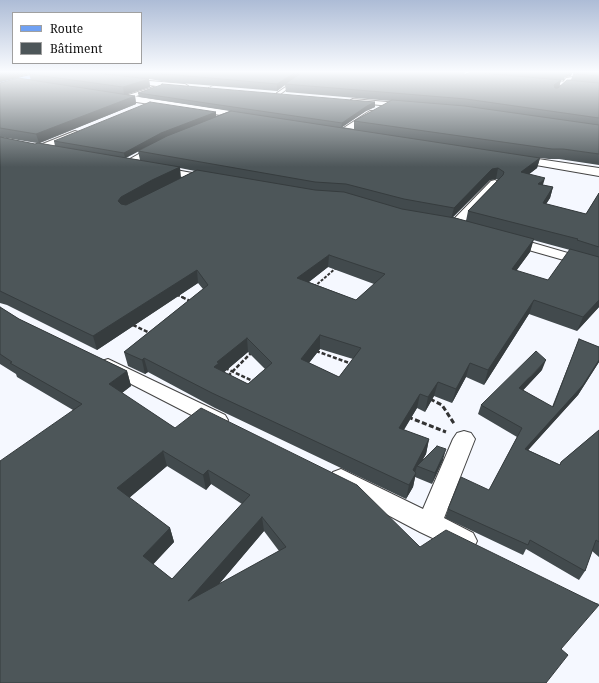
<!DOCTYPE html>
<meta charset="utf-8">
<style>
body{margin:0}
#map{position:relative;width:599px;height:683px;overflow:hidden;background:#f5f8ff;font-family:"Noto Serif",serif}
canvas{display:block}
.legend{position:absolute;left:12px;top:12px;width:130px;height:52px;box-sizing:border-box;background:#fff;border:1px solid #a0a0a0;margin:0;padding:5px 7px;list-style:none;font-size:12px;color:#111}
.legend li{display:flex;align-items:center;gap:8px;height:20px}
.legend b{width:20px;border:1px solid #a0a0a0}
</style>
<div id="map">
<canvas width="599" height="683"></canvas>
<ul class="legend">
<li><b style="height:5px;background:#70a1f3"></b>Route</li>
<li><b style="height:11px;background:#4d5659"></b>Bâtiment</li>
</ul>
</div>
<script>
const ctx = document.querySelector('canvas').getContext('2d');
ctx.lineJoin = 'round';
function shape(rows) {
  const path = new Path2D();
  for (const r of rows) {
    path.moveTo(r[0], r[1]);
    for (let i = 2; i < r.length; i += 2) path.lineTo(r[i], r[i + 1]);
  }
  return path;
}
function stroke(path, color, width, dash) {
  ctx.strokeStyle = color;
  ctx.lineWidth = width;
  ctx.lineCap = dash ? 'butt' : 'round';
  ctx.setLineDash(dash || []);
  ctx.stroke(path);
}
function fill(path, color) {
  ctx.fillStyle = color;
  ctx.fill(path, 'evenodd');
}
const service = shape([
 [599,73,599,75,568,80,562,89,559,88,566,78,599,73],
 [293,82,295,83,279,95,277,95,277,93,293,82]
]);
const minor = shape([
 [126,79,185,84,188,86,185,88,161,86,161,88,124,100,121,98,122,97,157,86,124,82,123,81,126,79],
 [536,79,599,85,599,89,534,82,533,81,536,79],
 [353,99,409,104,413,106,409,108,351,102,351,100,353,99],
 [370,111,373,111,377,113,348,133,342,133,341,131,342,129,370,111],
 [75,131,78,132,79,134,78,136,41,151,35,151,33,149,35,147,75,131],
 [160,142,163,143,164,145,163,147,129,166,126,167,121,164,160,142],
 [159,167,209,176,214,179,209,182,156,172,154,170,159,167],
 [495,180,500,183,499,185,459,228,451,228,449,225,451,222,491,181,495,180],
 [509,236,599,262,599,270,504,243,503,240,504,237,509,236],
 [108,359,225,415,228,420,225,425,218,428,211,425,102,369,99,365,102,361,108,359],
 [464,431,471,433,475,439,444,518,473,533,477,541,473,549,464,553,420,532,333,486,330,479,333,472,341,469,423,509,453,439,457,433,464,431]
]);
const tertiary = shape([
 [107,92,253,114,258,117,253,120,104,97,103,95,104,93,107,92],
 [511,155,599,168,599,176,507,160,505,158,507,156,511,155]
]);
const primary = shape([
 [43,72,56,72,55,74,0,86,0,82,43,72]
]);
stroke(service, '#444', 2);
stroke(minor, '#444', 2);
stroke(tertiary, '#444', 2);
stroke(primary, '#222', 2);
stroke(shape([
 [208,88,216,84]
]), '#333', 1, [1.5, 1]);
stroke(shape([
 [314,287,336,268],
 [177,295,184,298]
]), '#333', 2, [3, 1.5]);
stroke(shape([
 [182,297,190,301],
 [133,325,150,333],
 [316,351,352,364],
 [225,368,255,382],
 [228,376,251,353]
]), '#333', 2.5, [4, 2]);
stroke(shape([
 [430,399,442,405,455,425],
 [408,417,446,432]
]), '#333', 3, [5, 2.5]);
fill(service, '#fff');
fill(minor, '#fff');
fill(tertiary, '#fff');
fill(primary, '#70a1f3');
fill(shape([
 [0,72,599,72,599,165,559,159,549,159,540,158,537,168,529,174,543,185,553,187,550,198,546,204,586,214,599,193,599,307,577,331,529,314,484,385,466,377,452,403,434,396,425,412,417,408,404,430,429,439,426,454,421,462,443,460,432,484,415,477,413,487,406,499,215,408,148,372,145,374,128,366,124,352,203,289,198,283,97,350,7,305,0,303,0,137,35,144,37,143,0,137,0,83,31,80,29,74],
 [465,72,470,72,464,75],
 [572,73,576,74,573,74,571,80,559,87,561,80,564,80,565,77,571,76],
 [149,79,167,82,277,91,285,85,286,92,391,101,354,121,354,129,342,127,366,111,375,107,375,102,138,93,139,97,230,111,216,116,216,112,54,141,55,146,40,143,136,104,135,96,125,95,150,87],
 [164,138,138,151,140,160,126,158],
 [180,168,195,171,154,191],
 [496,179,498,180,468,211,466,221,453,217,490,180],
 [533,240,570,250,548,280,516,271,530,252],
 [328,267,374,284,356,300,309,282],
 [320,349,353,359,339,377,309,363],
 [248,352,265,369,248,384,224,372],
 [0,307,19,319,127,371,131,386,122,393,175,428,420,547,599,604,0,683,73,410,17,377,16,374,0,364],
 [167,466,206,490,211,484,242,504,172,579,153,564,174,542,170,528,129,498],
 [264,531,279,551,218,585],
 [579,339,599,347,599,362,578,395,528,450,560,465,561,462,599,430,599,557,592,551,585,571,579,580,526,549,523,555,445,518,448,509,489,490,517,437,478,414,481,405,542,370,523,390,552,407]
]), '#424a4d');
fill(shape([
 [9,72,38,72,0,82,0,74],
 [296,72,299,72,299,77,285,84,285,85,277,91,277,84],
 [567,72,572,72,571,76,565,77],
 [149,79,150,87,124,95,123,87],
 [561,80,559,87,552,93,554,85],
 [135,96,136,104,39,143,36,134],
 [375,102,375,107,366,111,341,128,342,123,367,106],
 [216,112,216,117,161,139,125,158,124,153,161,133],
 [540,158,537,168,518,183,521,172],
 [180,167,181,178,123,209,118,201,121,197,152,180],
 [498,168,496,179,490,180,451,219,454,208,492,169],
 [545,178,542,188,538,184],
 [553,187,550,198,539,215,543,203],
 [534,239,530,252,508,282,512,269],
 [329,255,328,267,297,291,297,278],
 [197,270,198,283,97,350,93,336],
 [534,300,529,314,484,385,488,370],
 [599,300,599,307,577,331,583,317],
 [320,335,320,349,301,373,301,359],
 [247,338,248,352,221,375,214,367,217,362],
 [144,358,148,372,145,374,142,360],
 [546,360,542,370,516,398,519,388],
 [599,360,599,362,578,395,521,458,525,449],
 [470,363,466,377,452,403,456,389],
 [127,371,131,386,114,399,109,384],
 [438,382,434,396,425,412,428,397],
 [420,394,417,408,396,442,399,428],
 [429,439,426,454,419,467,417,466,415,473,413,470],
 [446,449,443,460,432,484,435,473],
 [163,451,167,466,123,503,117,488],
 [208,470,211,484,206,490,203,475],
 [416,473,413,487,406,499,409,485],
 [262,517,264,531,193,615,188,601],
 [170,528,174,542,148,570,143,556]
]), '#363c3e');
const building = shape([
 [0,72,9,72,0,74,0,72],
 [38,72,88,72,149,79,123,87,29,74,38,72],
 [143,72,296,72,277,84,166,74,143,72],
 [301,72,464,72,463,74,464,75,471,72,561,80,554,85,555,88,558,88,567,80,599,83,599,118,466,99,285,84,301,73,301,72],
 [546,72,567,72,566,73,546,72],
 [588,72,599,72,599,76,573,74,588,72],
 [18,78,135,96,36,134,0,128,0,83,18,78],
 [162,84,375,102,367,106,342,123,138,93,161,85,162,84],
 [392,100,465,106,599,125,599,154,563,149,552,149,354,121,392,100],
 [150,102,216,112,161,133,124,153,54,141,150,102],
 [231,111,540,158,521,172,545,178,538,184,553,187,543,203,586,214,599,193,599,247,577,240,578,239,468,211,503,175,504,172,498,168,492,169,454,208,404,199,346,184,315,182,138,151,167,136,231,111],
 [0,137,35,144,38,143,180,167,152,180,121,197,118,201,121,204,126,205,197,170,315,190,344,192,402,209,455,218,534,239,512,269,548,280,570,249,599,257,599,300,583,317,534,300,488,370,470,363,456,389,438,382,428,397,420,394,399,428,429,439,413,470,416,473,409,485,212,393,144,358,142,360,124,352,208,285,197,270,93,336,0,291,0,137],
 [329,255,385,274,356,300,297,278,329,255],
 [320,335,361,348,339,377,301,359,320,335],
 [247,338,272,363,248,384,214,367,219,363,217,362,247,338],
 [0,307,19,319,127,371,109,384,175,428,201,408,357,485,420,547,446,530,599,605,561,649,568,655,546,683,0,683,0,461,82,404,10,363,12,362,0,354,0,307],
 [163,451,203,475,208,470,250,495,172,579,143,556,170,528,117,488,163,451],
 [262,517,286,547,188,601,262,517],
 [579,339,599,347,599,360,583,385,525,449,560,465,561,462,599,430,599,542,596,540,585,571,530,540,528,545,448,509,461,477,489,490,522,428,481,405,536,351,546,360,519,388,553,407,579,339],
 [437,446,446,449,435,473,417,466,437,446]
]);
fill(building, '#4d5659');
stroke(building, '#363c3e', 1);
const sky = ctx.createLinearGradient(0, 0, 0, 167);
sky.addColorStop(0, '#adbcd6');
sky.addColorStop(0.43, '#fafcff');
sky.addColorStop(1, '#fafcff00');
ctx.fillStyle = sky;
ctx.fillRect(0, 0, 599, 167);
</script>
